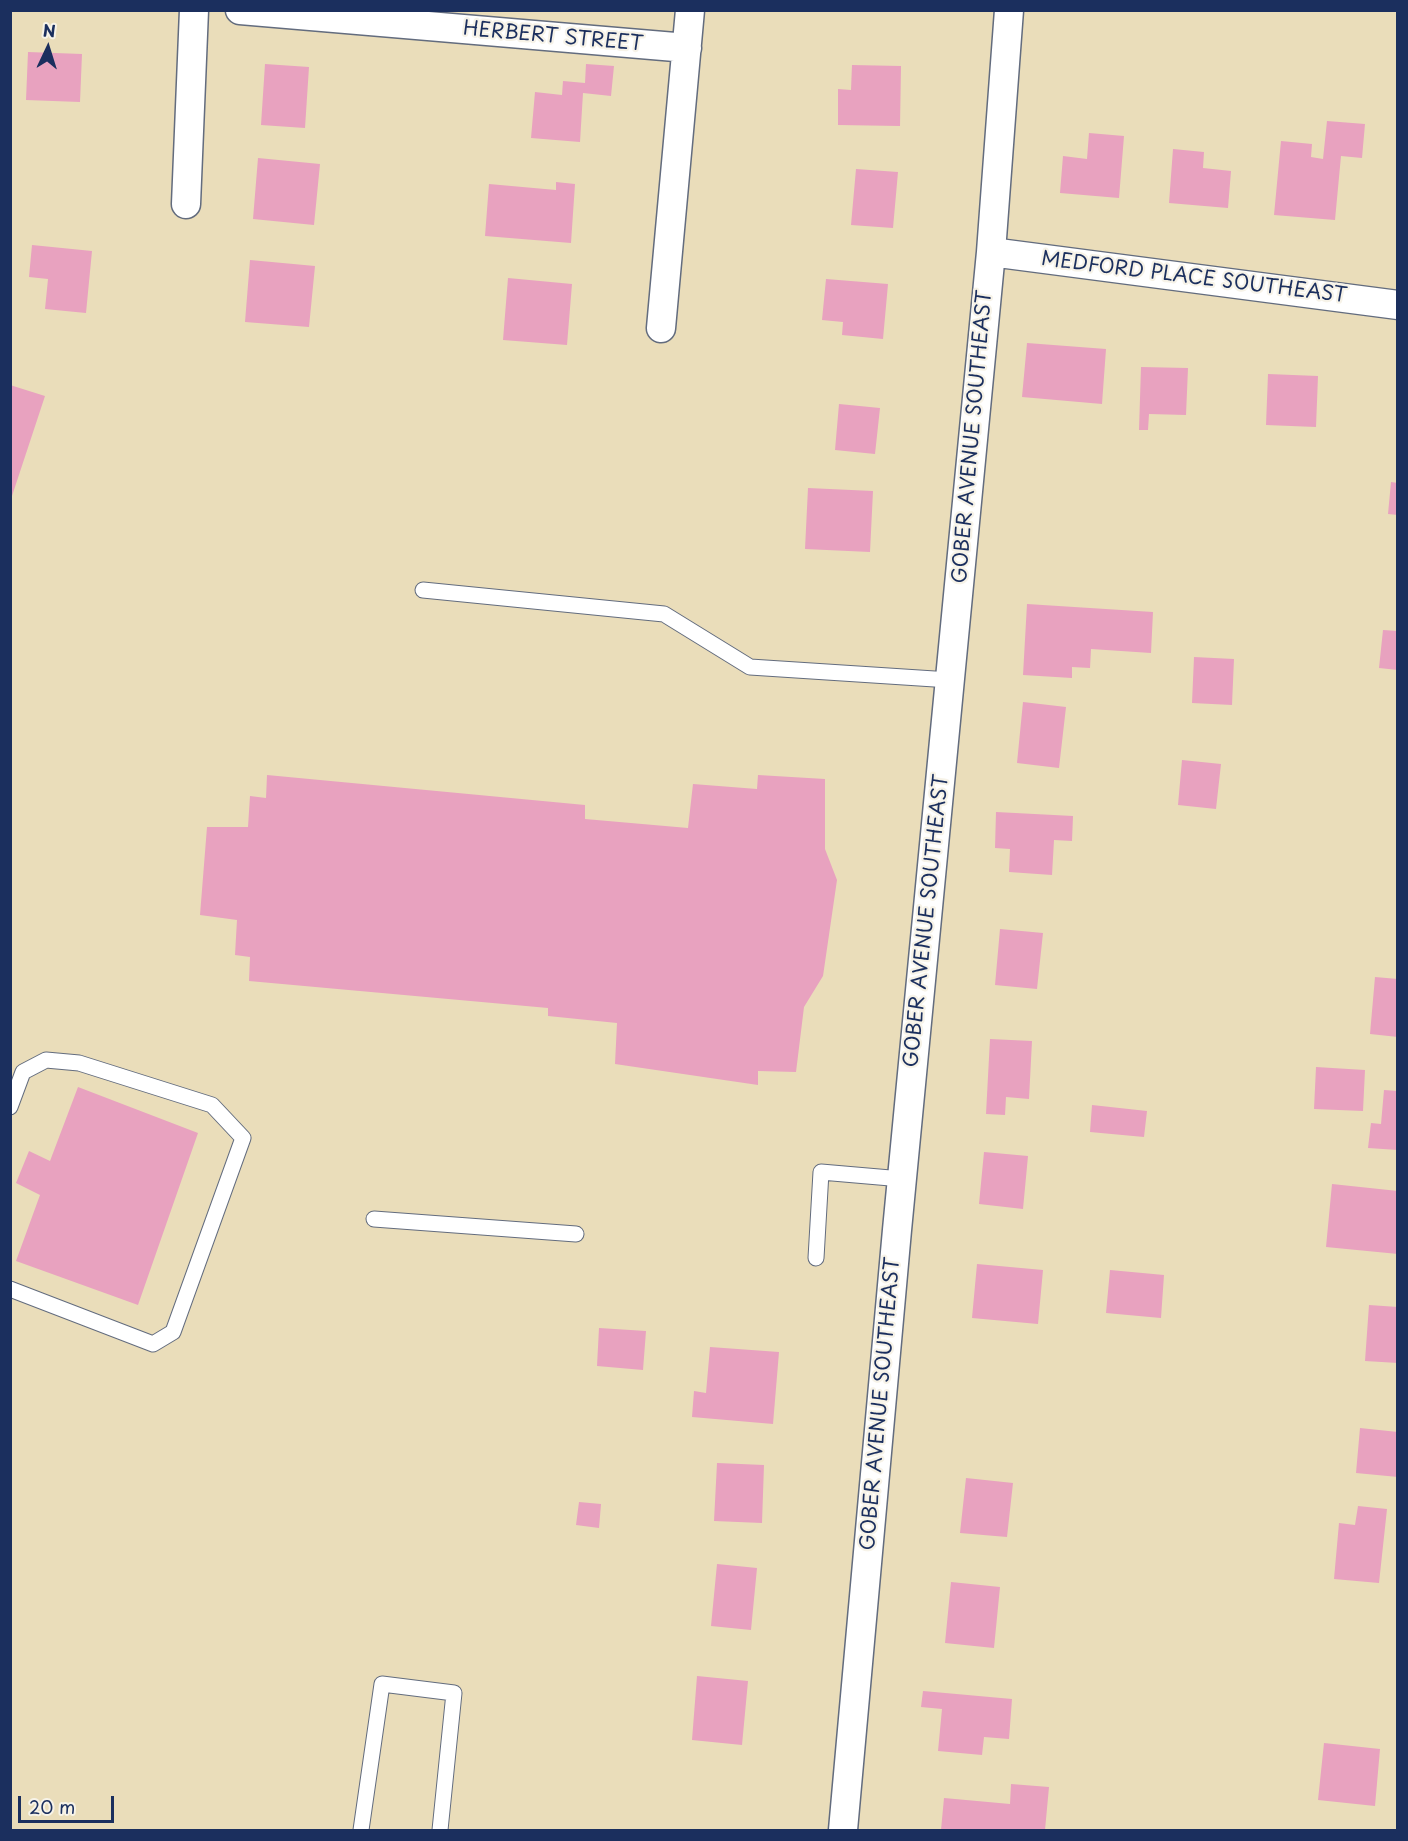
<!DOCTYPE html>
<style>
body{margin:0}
#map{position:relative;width:1408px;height:1841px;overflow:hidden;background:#eaddba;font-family:"Playpen Sans",sans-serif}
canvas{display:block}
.frame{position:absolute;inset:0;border:12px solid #1b2f5e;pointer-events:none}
.north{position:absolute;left:18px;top:18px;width:60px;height:60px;-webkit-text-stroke:4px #f7f3e8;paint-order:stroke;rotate:4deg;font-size:16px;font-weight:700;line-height:24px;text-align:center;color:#1b2f5e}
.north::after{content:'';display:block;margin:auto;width:21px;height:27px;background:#1b2f5e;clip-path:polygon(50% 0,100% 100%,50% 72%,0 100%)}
.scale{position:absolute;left:18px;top:1796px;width:96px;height:27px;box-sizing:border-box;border:3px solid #1b2f5e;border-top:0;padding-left:8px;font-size:18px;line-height:21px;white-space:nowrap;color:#1b2f5e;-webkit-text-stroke:4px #f7f3e8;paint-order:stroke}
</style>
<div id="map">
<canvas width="1408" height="1841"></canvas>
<div class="frame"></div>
<div class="north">N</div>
<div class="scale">20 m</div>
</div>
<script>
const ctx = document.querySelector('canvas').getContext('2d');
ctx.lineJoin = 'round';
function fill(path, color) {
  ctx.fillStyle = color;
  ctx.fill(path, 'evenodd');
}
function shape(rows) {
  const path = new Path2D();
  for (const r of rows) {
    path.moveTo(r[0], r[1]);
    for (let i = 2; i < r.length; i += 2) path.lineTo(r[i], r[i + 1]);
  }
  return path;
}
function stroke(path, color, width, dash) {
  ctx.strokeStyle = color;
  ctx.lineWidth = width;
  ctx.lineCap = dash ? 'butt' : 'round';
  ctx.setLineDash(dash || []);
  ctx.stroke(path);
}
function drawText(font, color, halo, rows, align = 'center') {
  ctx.font = font + ' "Playpen Sans",sans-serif';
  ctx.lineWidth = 4.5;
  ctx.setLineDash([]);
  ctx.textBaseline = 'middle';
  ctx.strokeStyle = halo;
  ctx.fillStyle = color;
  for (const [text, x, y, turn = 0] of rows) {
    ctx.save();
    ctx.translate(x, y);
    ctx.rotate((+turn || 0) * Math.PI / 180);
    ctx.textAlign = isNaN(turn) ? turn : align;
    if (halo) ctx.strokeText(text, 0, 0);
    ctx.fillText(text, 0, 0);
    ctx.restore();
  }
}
fill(shape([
 [28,52,82,54,80,102,26,100],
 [265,64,309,67,305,128,261,125],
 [586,64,614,66,611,96,583,93,580,142,531,138,535,92,562,95,563,81,585,83],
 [852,65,901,66,900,126,838,125,838,89,851,90],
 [1327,121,1365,124,1362,158,1341,156,1335,220,1274,215,1281,141,1312,144,1311,157,1323,159],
 [1089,133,1124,136,1119,198,1060,193,1063,156,1087,159],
 [1173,149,1204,152,1203,168,1231,171,1228,208,1169,203],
 [258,158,320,164,314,225,253,219],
 [856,169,898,172,893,228,851,225],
 [556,182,575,184,571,243,485,236,489,184,556,190],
 [32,245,92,251,86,313,45,309,48,279,29,277],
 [250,260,315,266,309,327,245,322],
 [508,278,572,284,567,345,503,340],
 [826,279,888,284,883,339,842,335,843,322,822,320],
 [1027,343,1106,349,1102,404,1022,397],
 [1141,367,1188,368,1186,415,1149,414,1148,430,1139,430],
 [1268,374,1318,376,1316,427,1266,425],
 [10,385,45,396,11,499,10,499],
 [839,404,880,408,875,454,835,450],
 [1391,482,1398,483,1398,515,1388,514],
 [808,488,873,491,870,552,805,549],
 [1027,604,1153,612,1151,653,1091,649,1090,668,1072,667,1072,678,1023,675],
 [1383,630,1398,631,1398,670,1379,668],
 [1194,657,1234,659,1232,705,1192,703],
 [1023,702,1066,707,1059,768,1017,763],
 [1182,760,1221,764,1216,809,1178,805],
 [267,775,585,805,585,819,688,828,693,784,757,789,758,775,825,779,825,849,837,880,823,976,804,1007,796,1072,758,1071,758,1085,615,1064,617,1023,548,1016,548,1008,249,981,250,957,235,955,237,920,200,915,207,827,248,827,250,796,266,798],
 [996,812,1073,816,1072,841,1054,840,1052,875,1009,872,1010,849,995,848],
 [1000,929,1043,933,1037,989,995,985],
 [1375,977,1398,979,1398,1037,1370,1034],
 [990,1039,1032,1041,1029,1099,1006,1097,1005,1115,986,1114],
 [1316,1067,1365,1070,1363,1111,1314,1109],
 [78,1087,198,1133,138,1305,16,1261,40,1195,16,1183,29,1151,50,1161],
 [1384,1090,1398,1091,1398,1150,1368,1148,1371,1123,1381,1124],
 [1092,1105,1147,1111,1144,1137,1090,1132],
 [984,1152,1028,1156,1023,1209,979,1204],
 [1332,1184,1398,1191,1398,1254,1326,1247],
 [977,1264,1043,1270,1038,1324,972,1318],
 [1110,1270,1164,1275,1161,1318,1106,1313],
 [1369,1305,1398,1307,1398,1363,1365,1361],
 [599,1328,646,1331,643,1370,597,1366],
 [710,1347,779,1352,773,1424,692,1417,694,1391,706,1393],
 [1360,1428,1398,1432,1398,1477,1356,1473],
 [717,1463,764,1465,762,1523,714,1521],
 [966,1478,1013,1483,1007,1537,960,1533],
 [579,1502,601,1504,599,1528,576,1525],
 [1358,1506,1387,1509,1379,1583,1334,1579,1339,1523,1355,1525],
 [717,1564,757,1568,751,1630,711,1626],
 [951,1582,1000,1587,994,1648,945,1643],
 [697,1676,748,1681,742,1745,692,1740],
 [923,1691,1012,1699,1009,1739,984,1737,982,1755,938,1751,942,1709,921,1707],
 [1324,1743,1380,1749,1375,1806,1318,1800],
 [1011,1784,1049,1787,1045,1830,941,1830,944,1798,1010,1804]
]), '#e8a2bf');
const service = shape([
 [423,590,664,614,750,667,950,680],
 [10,1107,23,1072,46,1060,79,1063,212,1105,243,1138,173,1332,153,1344,10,1289],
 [374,1219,576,1234],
 [816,1258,821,1172,902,1179],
 [361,1830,382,1684,454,1693,440,1830]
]);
const minor = shape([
 [240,10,687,48],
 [186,204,194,10],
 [991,252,1398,305],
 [661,328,690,10],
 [843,1830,897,1230,991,252,1009,10]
]);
stroke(service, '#636c7e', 17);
stroke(minor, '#636c7e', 31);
stroke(service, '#fff', 15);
stroke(minor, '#fff', 28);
drawText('20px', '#1b2f5e', '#f7f3e8', [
 ["HERBERT STREET",553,37,5],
 ["MEDFORD PLACE SOUTHEAST",1194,278,7],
 ["GOBER AVENUE SOUTHEAST",973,437,-85],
 ["GOBER AVENUE SOUTHEAST",927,921,-84],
 ["GOBER AVENUE SOUTHEAST",881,1404,-85]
]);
</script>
